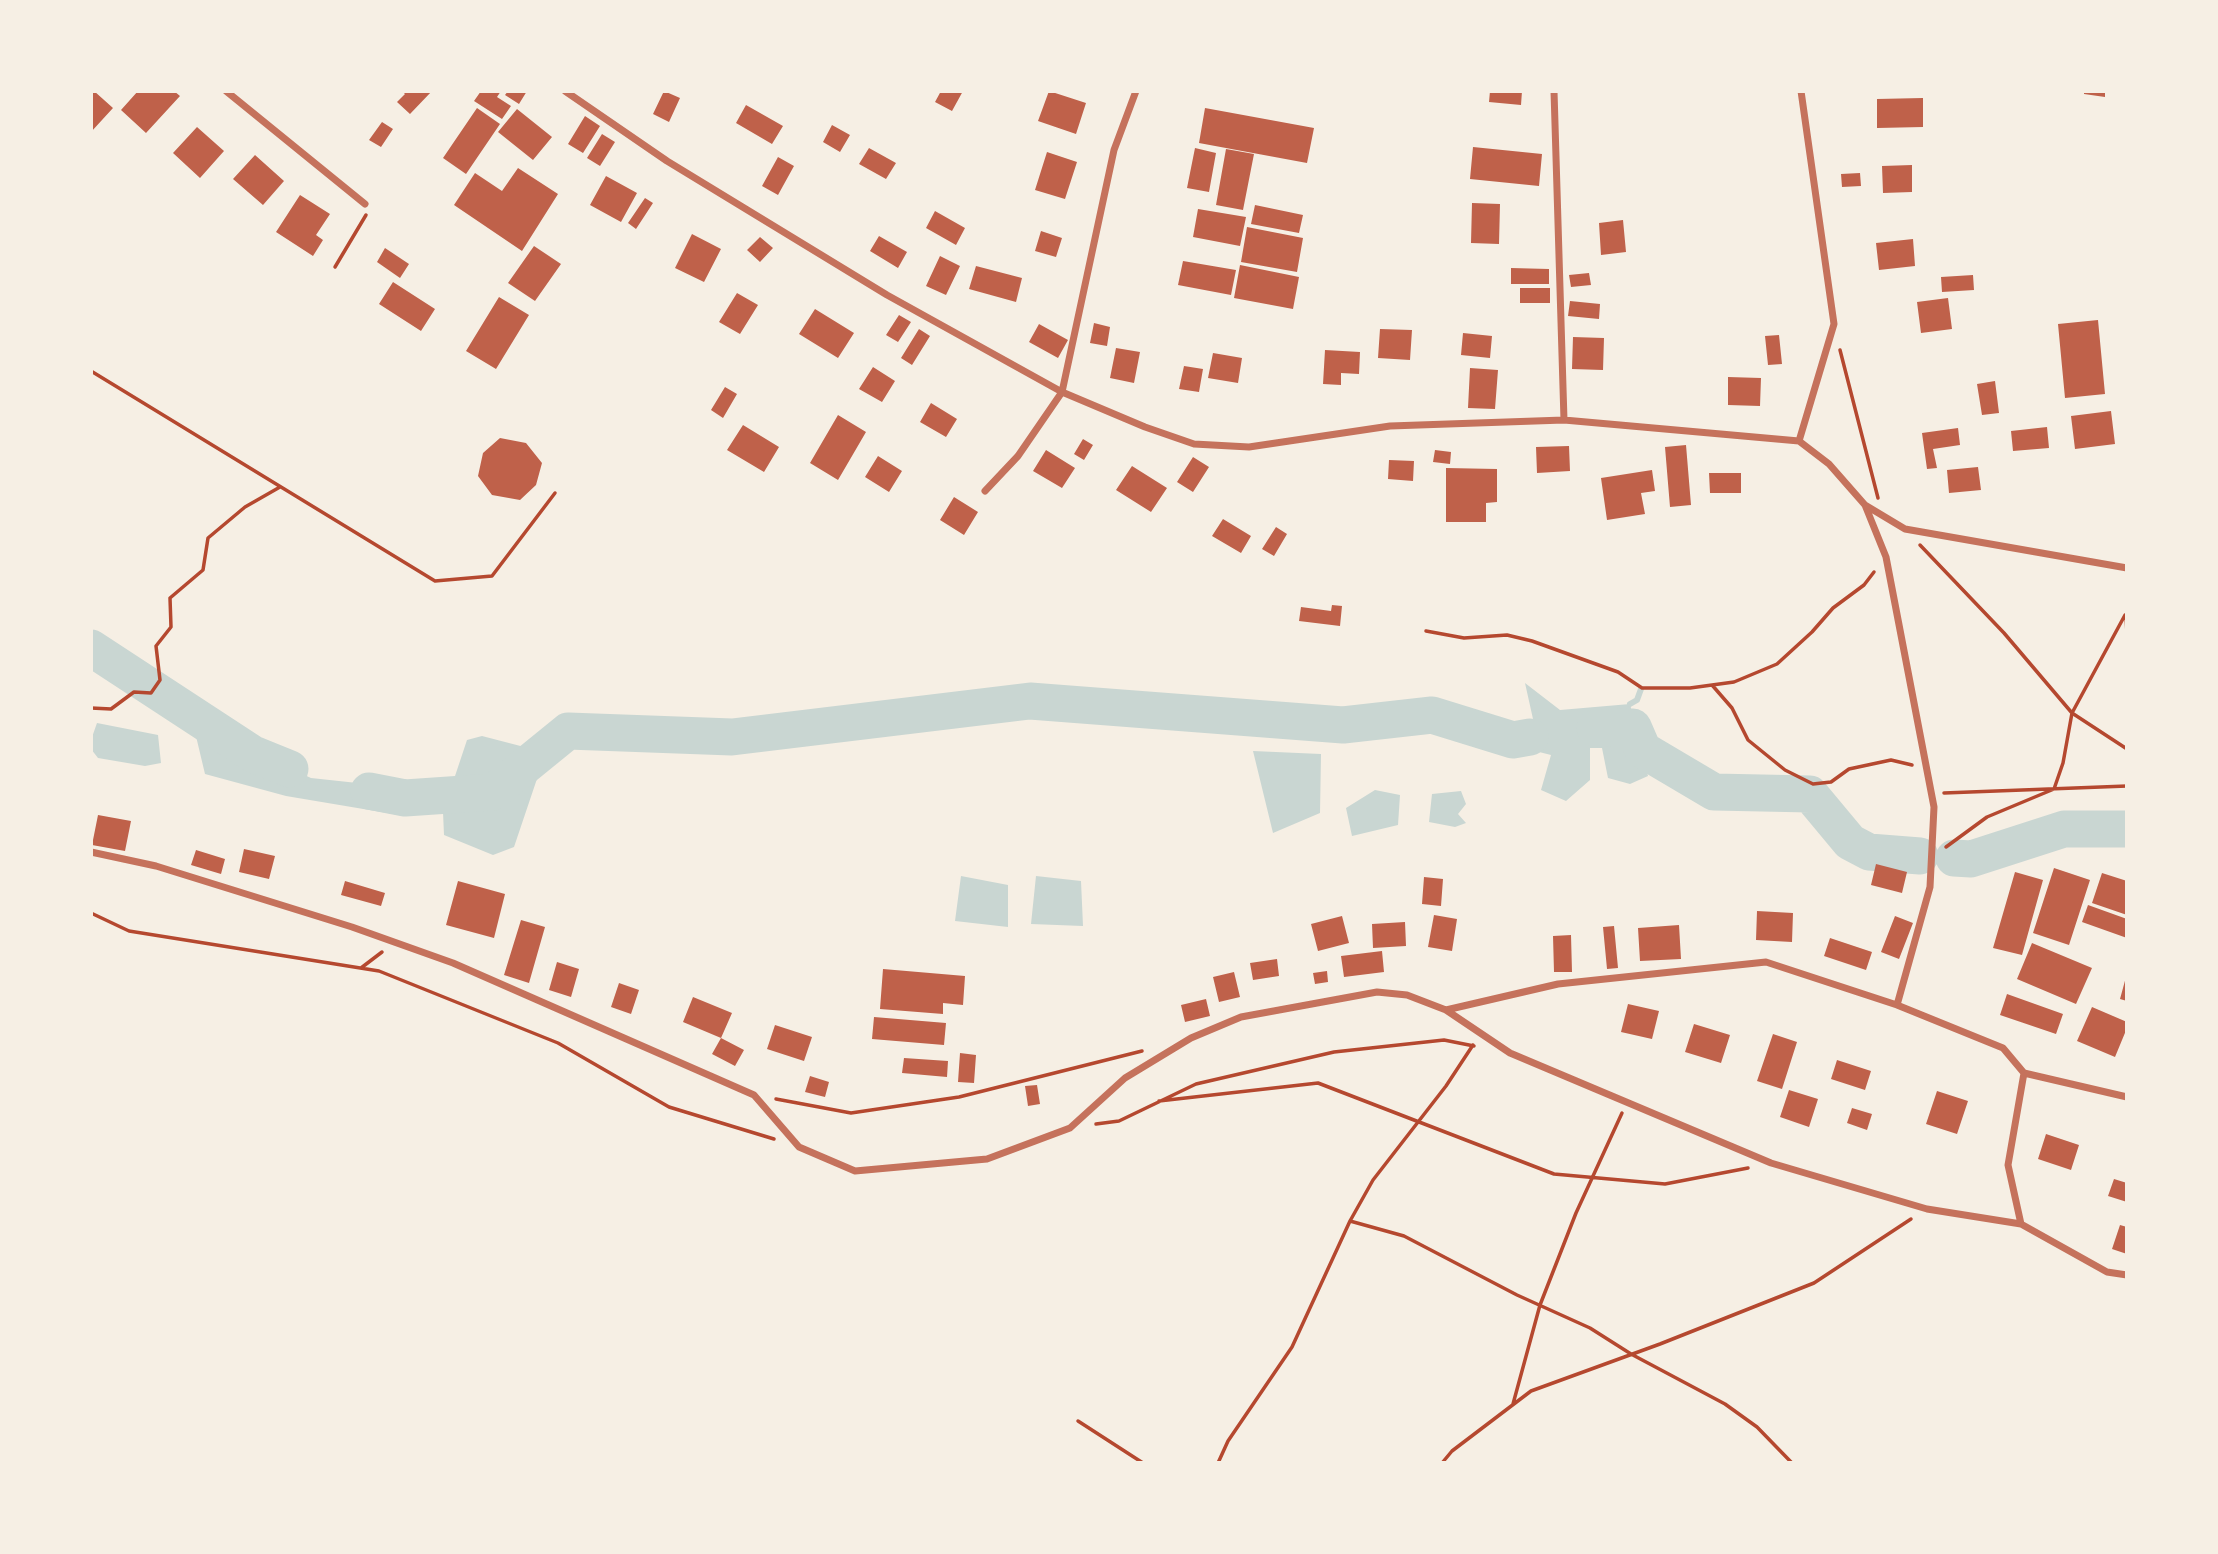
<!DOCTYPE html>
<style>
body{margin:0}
#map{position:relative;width:2218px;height:1554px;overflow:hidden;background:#f6efe4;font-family:Inter,sans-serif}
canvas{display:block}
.frame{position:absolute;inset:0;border:93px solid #f6efe4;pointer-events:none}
</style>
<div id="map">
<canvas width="2218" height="1554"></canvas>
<div class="frame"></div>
</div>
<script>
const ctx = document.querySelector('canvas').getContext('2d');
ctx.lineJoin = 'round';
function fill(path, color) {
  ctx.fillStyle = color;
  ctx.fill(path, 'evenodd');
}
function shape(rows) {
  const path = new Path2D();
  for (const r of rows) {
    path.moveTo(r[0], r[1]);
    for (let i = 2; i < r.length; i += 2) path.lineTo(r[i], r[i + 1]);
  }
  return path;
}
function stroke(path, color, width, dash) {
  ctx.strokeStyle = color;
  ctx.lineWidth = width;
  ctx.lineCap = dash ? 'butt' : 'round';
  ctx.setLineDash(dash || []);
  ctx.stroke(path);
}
fill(shape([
 [1525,683,1560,710,1630,704,1648,776,1630,784,1608,778,1602,748,1590,748,1590,780,1566,801,1541,790,1551,755,1472,735,1492,725,1535,728],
 [97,723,158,735,161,763,145,766,98,758,91,749,91,740],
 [207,731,311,778,413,789,419,802,405,816,286,796,205,774,195,732],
 [482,736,532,749,542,764,514,847,493,855,444,835,443,812,467,740],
 [1253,751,1321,754,1320,813,1273,833],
 [1375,790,1400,795,1398,825,1352,836,1346,808],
 [1461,791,1466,804,1458,814,1466,823,1455,827,1429,822,1432,794],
 [961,876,1008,885,1008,927,955,921],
 [1036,876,1081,881,1083,926,1031,924]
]), '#c9d6d2');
stroke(shape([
 [1630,704,1637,700,1641,689]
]), '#c9d6d2', 6);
stroke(shape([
 [91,648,253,754,290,769],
 [1595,728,1633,727,1643,750,1714,792,1810,794,1850,842,1869,852,1920,856],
 [369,791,405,798,493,792,568,731,732,737,1030,701,1343,725,1432,715,1513,740,1530,737],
 [1954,858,1971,859,2064,829,2127,829]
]), '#c9d6d2', 37);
fill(shape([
 [94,91,113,108,91,132,91,92],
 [138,91,174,91,180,96,146,133,121,110],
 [402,91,432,91,410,114,397,102,405,94],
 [481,91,501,91,497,97,511,106,502,119,474,101],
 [508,91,527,91,519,104,505,95],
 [664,91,680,98,669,122,653,114],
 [941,91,963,91,952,111,935,102],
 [1049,91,1086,103,1076,134,1038,121],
 [1490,91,1522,91,1521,105,1489,102],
 [2084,91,2105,91,2105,97,2084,94],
 [1923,98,1923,127,1877,128,1877,99],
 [746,105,783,126,772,144,736,123],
 [477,108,500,124,466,174,443,158],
 [1205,108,1314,128,1307,163,1199,143],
 [517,109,552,137,533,160,498,132],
 [585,116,600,126,583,153,568,144],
 [382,122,393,129,381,147,369,140],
 [832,125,850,135,840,152,823,142],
 [197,127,224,151,200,178,173,153],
 [602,134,615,142,600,166,587,158],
 [1473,147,1542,154,1539,186,1470,179],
 [869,148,896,163,886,179,859,164],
 [1195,148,1216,153,1209,192,1187,188],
 [1226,149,1254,154,1243,210,1216,205],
 [1047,152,1077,162,1065,199,1035,190],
 [255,155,284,181,263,205,233,179],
 [778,157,794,166,778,195,762,186],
 [1912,165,1912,192,1883,193,1882,166],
 [518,168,558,194,522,251,454,205,475,173,502,191],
 [1860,173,1861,186,1842,187,1841,174],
 [606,176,637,193,621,222,590,205],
 [300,195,330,214,316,235,323,240,313,256,276,232],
 [645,198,653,203,636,229,628,223],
 [1472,203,1500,204,1499,244,1471,243],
 [1255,205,1303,215,1299,233,1251,224],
 [1198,209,1246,217,1240,246,1193,237],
 [935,211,965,228,956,245,926,228],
 [1623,220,1626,252,1601,255,1599,223],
 [1247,227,1303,238,1297,272,1241,262],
 [1041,231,1062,238,1056,257,1035,251],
 [692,234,721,249,704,282,675,268],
 [879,236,907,252,898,268,870,251],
 [760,237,773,248,760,262,747,250],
 [1913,239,1915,266,1879,270,1876,243],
 [534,246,561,264,535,301,508,283],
 [385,248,409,264,400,278,377,262],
 [940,256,960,266,946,295,926,286],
 [1183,261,1236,270,1231,295,1178,285],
 [1240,265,1299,277,1293,309,1234,298],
 [976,266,1022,278,1016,302,969,289],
 [1511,268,1549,269,1549,284,1511,284],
 [1589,273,1591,285,1571,287,1569,275],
 [1973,275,1974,290,1942,292,1941,277],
 [393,282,435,309,421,331,379,304],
 [1520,288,1550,288,1550,303,1520,303],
 [737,293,758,305,740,334,719,322],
 [499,297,529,315,496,369,466,351],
 [1948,298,1952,329,1921,333,1917,302],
 [1570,301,1600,304,1599,319,1568,316],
 [815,309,854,333,838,358,799,334],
 [899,315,911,322,898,342,886,335],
 [2098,320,2105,394,2065,398,2058,324],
 [1094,323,1110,327,1107,346,1090,343],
 [1039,324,1068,340,1058,358,1029,342],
 [919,329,930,336,912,365,901,358],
 [1380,329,1412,330,1410,360,1378,358],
 [1463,333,1492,336,1490,358,1461,355],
 [1779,335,1782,364,1768,365,1765,336],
 [1573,337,1604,338,1603,370,1572,369],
 [1116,348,1140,352,1134,383,1110,378],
 [1325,350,1360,352,1359,374,1341,373,1341,385,1323,384],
 [1213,353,1242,358,1238,383,1208,378],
 [1184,366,1203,369,1199,392,1179,389],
 [873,367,895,381,882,402,859,389],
 [1470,368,1498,370,1495,409,1468,408],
 [1728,377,1761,378,1760,406,1728,405],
 [1995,381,1999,413,1982,415,1977,384],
 [725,387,737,394,723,418,711,410],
 [931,403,957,419,946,437,920,422],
 [2111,411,2115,444,2075,449,2071,416],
 [838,415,866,432,838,480,810,463],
 [743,425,779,447,764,472,727,450],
 [2047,427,2049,448,2013,451,2011,431],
 [1958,428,1960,445,1933,449,1937,468,1927,469,1922,433],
 [500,438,526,443,542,463,536,485,520,500,492,495,478,476,483,453],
 [1083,439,1093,445,1084,460,1074,454],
 [1686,445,1691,505,1670,507,1665,447],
 [1569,446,1570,471,1537,473,1536,447],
 [1046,450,1075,468,1062,488,1033,471],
 [1435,450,1451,452,1450,464,1433,462],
 [878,456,902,471,889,492,865,477],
 [1193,457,1209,467,1193,492,1177,482],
 [1389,460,1414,461,1413,481,1388,479],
 [1132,466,1167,488,1151,512,1116,490],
 [1978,467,1981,490,1949,493,1947,470],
 [1446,468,1497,469,1497,502,1486,503,1486,522,1446,522],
 [1652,470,1655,491,1641,493,1645,514,1607,520,1601,478],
 [1709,473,1741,473,1741,493,1710,493],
 [954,497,978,512,964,535,940,520],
 [1223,519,1251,536,1241,553,1212,536],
 [1276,527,1287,534,1274,556,1262,549],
 [1332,605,1342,606,1340,626,1299,621,1301,607,1331,611],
 [98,815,131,821,125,851,92,845],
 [244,849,275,856,269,879,239,872],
 [196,850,225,859,221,874,191,865],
 [1876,864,1907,872,1902,893,1871,885],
 [2054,868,2090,880,2069,945,2033,933],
 [2015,872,2043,880,2022,955,1993,948],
 [2102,873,2127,881,2127,915,2092,903],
 [1424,877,1443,879,1441,906,1422,904],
 [345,881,385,893,381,906,341,895],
 [458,881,505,894,494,938,446,925],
 [2088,905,2127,919,2127,938,2082,922],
 [1757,911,1793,913,1792,942,1756,940],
 [1434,915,1457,919,1452,951,1428,947],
 [1342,916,1349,943,1318,951,1311,924],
 [1895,916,1913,923,1899,959,1881,952],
 [521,920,545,927,529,983,504,975],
 [1405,922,1406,946,1373,948,1372,924],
 [1679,925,1681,959,1640,961,1638,928],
 [1614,926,1618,968,1607,969,1603,927],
 [1571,935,1572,972,1554,972,1553,936],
 [1830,938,1872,952,1866,970,1824,956],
 [2032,943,2092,968,2076,1004,2017,979],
 [1382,951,1384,972,1344,977,1341,956],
 [1277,959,1279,976,1253,980,1250,963],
 [557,962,579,969,571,997,549,990],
 [883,969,965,976,963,1005,943,1003,943,1014,880,1009],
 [1327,971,1328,982,1315,984,1313,973],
 [1234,972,1240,997,1219,1002,1213,977],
 [2126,977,2127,977,2127,1001,2120,999],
 [619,983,639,990,631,1014,611,1007],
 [2007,994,2063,1014,2056,1034,2000,1015],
 [693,997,732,1013,721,1038,683,1022],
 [1206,999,1210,1016,1185,1022,1181,1005],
 [1628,1004,1659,1011,1652,1039,1621,1032],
 [2092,1007,2127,1022,2127,1028,2115,1057,2077,1041],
 [874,1017,946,1023,944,1045,872,1039],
 [1694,1024,1730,1035,1721,1063,1685,1052],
 [775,1025,812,1037,804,1061,767,1049],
 [1773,1034,1797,1042,1782,1089,1757,1081],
 [721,1038,744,1050,735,1066,712,1054],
 [960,1053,976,1055,974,1083,958,1082],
 [904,1058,948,1061,947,1077,902,1073],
 [1837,1060,1871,1071,1865,1090,1831,1079],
 [810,1076,829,1082,825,1097,805,1092],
 [1037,1085,1040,1104,1028,1106,1025,1086],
 [1789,1090,1818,1099,1809,1127,1780,1117],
 [1937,1091,1968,1101,1957,1134,1926,1124],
 [1852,1108,1872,1114,1867,1130,1847,1123],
 [2046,1134,2079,1145,2071,1170,2038,1159],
 [2114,1179,2127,1183,2127,1202,2108,1196],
 [2120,1225,2127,1227,2127,1254,2112,1249]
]), '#bf614a');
stroke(shape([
 [335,267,366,215],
 [1840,350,1878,498],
 [91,371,435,581,492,576,555,493],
 [1920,545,2004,633,2072,713,2127,749],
 [2126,615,2127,634],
 [1426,631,1464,638,1507,635,1532,641,1618,672,1642,688,1690,688,1734,682,1777,664,1812,632,1833,608,1864,585,1874,572],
 [1712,685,1732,708,1748,740,1785,770,1813,784,1831,782,1849,769,1891,760,1912,765],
 [91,708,111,709,134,692,151,693,160,680,156,646,171,627,170,598,203,570,208,538,245,507,280,487],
 [1944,793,2127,786],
 [1946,847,1987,817,2054,789,2063,763,2072,713,2125,615],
 [91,913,129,931,379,971,558,1043,669,1107,774,1139],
 [361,968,382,952],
 [776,1099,851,1113,959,1097,1142,1051],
 [1159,1101,1318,1083,1554,1174,1665,1184,1748,1168],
 [1096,1124,1119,1121,1196,1084,1334,1052,1444,1040,1474,1046],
 [1350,1221,1404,1236,1517,1295,1590,1328,1631,1354,1725,1404,1757,1427,1792,1463],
 [1513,1404,1540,1305,1576,1213,1622,1113],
 [1078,1421,1143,1463],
 [1218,1463,1228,1441,1292,1347,1350,1221,1373,1180,1446,1086,1473,1045],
 [1442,1463,1452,1451,1531,1391,1660,1344,1814,1283,1911,1219]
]), '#b5482f', 3.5);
stroke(shape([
 [226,91,365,204],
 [565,91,667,161,887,295,1062,392,1145,427,1194,444,1249,447,1390,426,1564,420,1799,441,1829,464,1865,505,1905,529,2127,568],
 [1554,91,1564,420],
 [1799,441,1834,324,1801,91],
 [985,491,1018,456,1062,392,1114,150,1136,91],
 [1865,505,1886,557,1934,807,1930,887,1897,1005],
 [91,852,156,866,352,927,453,963,754,1095,799,1147,855,1171,987,1159,1070,1128,1125,1078,1191,1038,1241,1017,1377,992,1407,995,1446,1010,1510,1053,1771,1163,1927,1209,2021,1224,2107,1272,2127,1275],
 [1446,1010,1558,984,1766,962,1897,1005,2003,1048,2024,1073,2127,1097],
 [2021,1224,2008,1165,2024,1073]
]), '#c5725c', 7);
</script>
